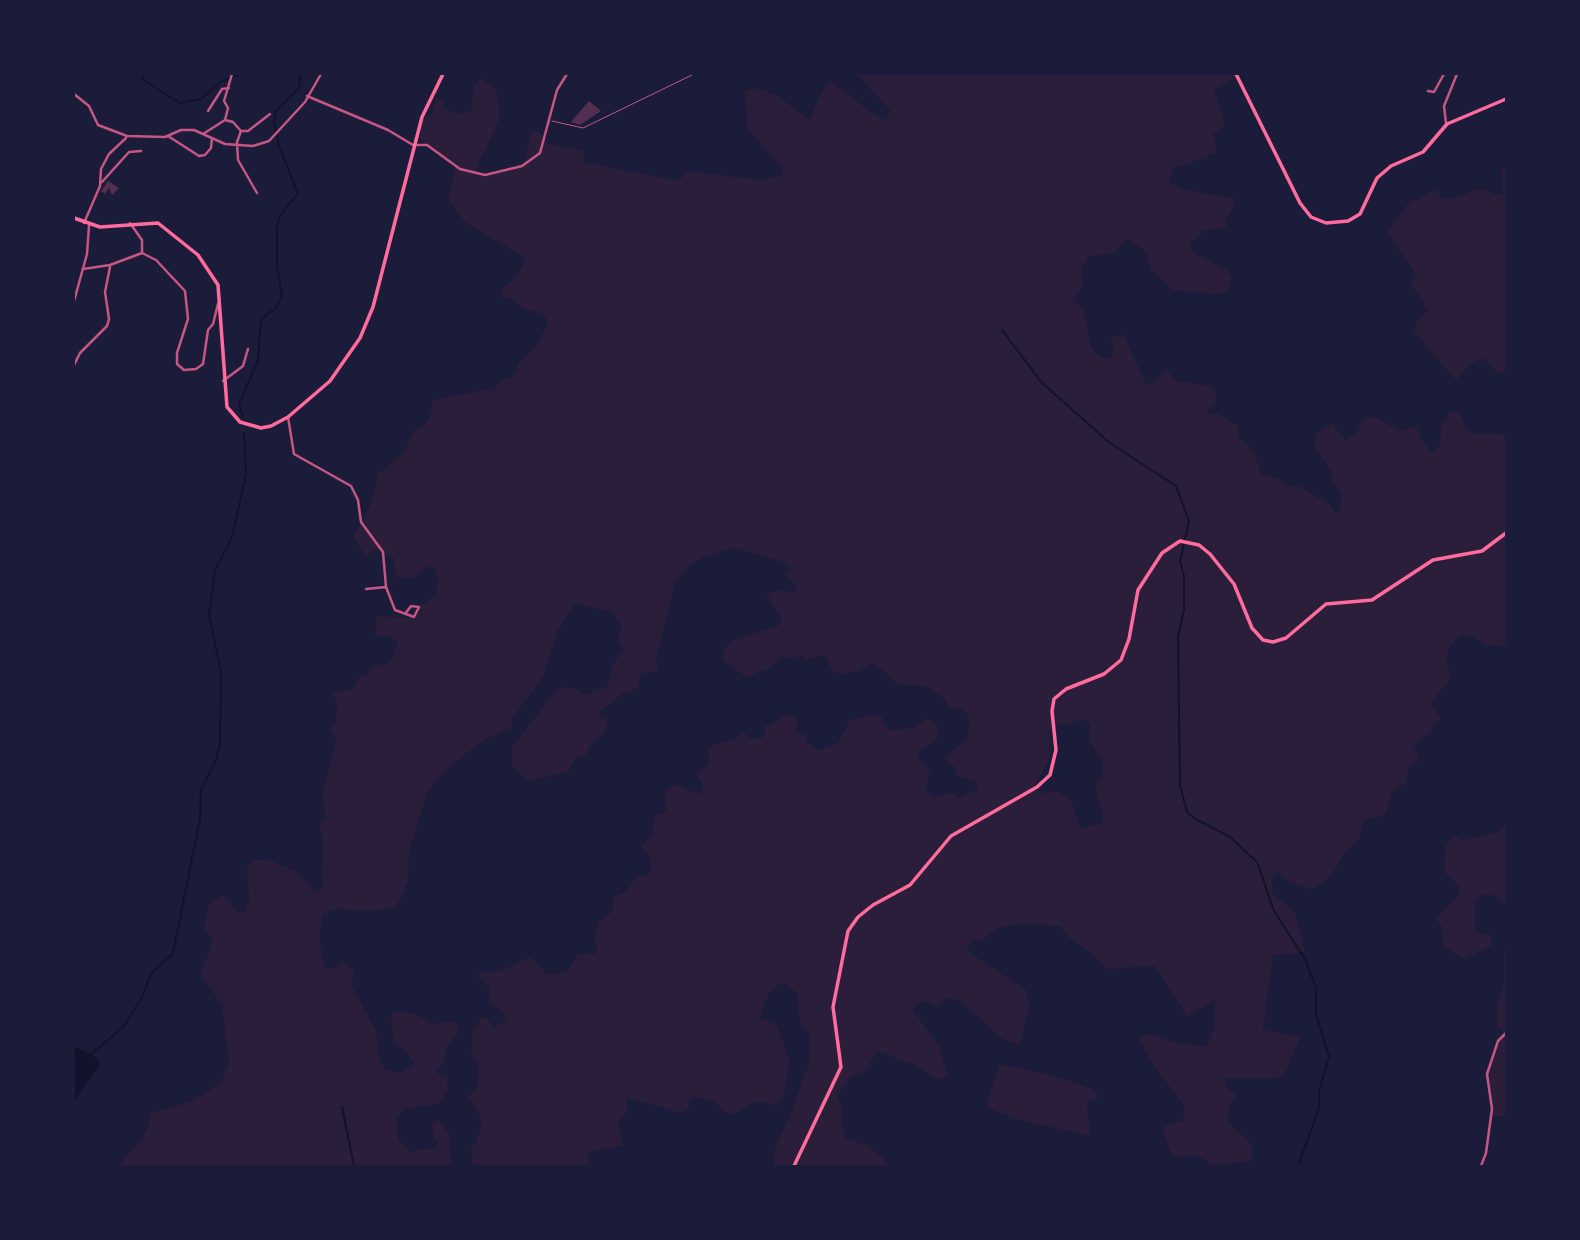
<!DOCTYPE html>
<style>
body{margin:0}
#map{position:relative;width:1580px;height:1240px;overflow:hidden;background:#1b1b3a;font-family:"PT Sans",sans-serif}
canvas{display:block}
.frame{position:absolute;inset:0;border:75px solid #1b1b3a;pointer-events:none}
</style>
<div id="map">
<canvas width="1580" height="1240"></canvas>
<div class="frame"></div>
</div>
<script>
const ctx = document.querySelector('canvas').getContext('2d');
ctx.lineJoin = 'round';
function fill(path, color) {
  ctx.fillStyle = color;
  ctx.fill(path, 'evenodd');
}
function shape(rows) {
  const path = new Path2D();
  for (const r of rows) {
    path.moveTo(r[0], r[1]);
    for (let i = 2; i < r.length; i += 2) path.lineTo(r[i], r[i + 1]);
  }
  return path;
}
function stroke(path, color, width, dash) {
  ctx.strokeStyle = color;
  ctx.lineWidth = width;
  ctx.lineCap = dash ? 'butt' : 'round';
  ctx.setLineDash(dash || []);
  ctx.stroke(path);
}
fill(shape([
 [857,74,1241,74,1214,89,1225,125,1213,135,1217,153,1174,168,1169,182,1186,190,1233,198,1234,205,1226,221,1226,228,1202,230,1201,235,1190,243,1192,252,1227,270,1231,279,1228,292,1216,294,1172,290,1150,269,1147,251,1127,239,1115,253,1087,257,1081,273,1083,285,1073,300,1083,307,1091,348,1101,357,1110,359,1114,352,1110,338,1123,334,1146,384,1152,385,1166,370,1177,381,1212,386,1217,398,1207,413,1219,414,1237,426,1240,439,1254,451,1261,474,1281,480,1285,487,1298,486,1330,504,1335,513,1341,510,1341,493,1332,481,1331,469,1316,451,1315,438,1317,433,1332,424,1345,440,1357,433,1362,420,1368,417,1375,417,1400,431,1417,427,1420,438,1432,453,1440,446,1441,426,1450,412,1460,413,1467,430,1473,433,1506,435,1506,646,1487,645,1470,635,1460,636,1450,645,1446,659,1450,676,1448,682,1431,703,1441,720,1431,725,1431,733,1414,743,1419,760,1409,767,1406,782,1392,792,1386,814,1364,821,1359,839,1342,857,1330,878,1311,889,1290,882,1277,872,1271,878,1273,895,1294,910,1305,952,1273,955,1263,1030,1300,1037,1285,1074,1276,1078,1225,1078,1226,1087,1236,1095,1229,1108,1227,1122,1249,1141,1253,1149,1252,1161,1210,1166,1208,1161,1193,1155,1173,1157,1163,1132,1165,1126,1183,1121,1184,1105,1156,1069,1139,1040,1142,1035,1147,1034,1181,1044,1207,1046,1215,1025,1215,1000,1187,1016,1155,966,1107,969,1090,952,1067,936,1061,926,1023,923,999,928,980,941,972,940,967,951,1027,991,1029,1006,1020,1046,1001,1038,959,1000,944,998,942,1004,935,1006,926,1002,915,1005,913,1010,938,1045,948,1076,940,1080,910,1063,881,1052,875,1053,867,1070,850,1077,837,1096,843,1111,841,1126,846,1139,869,1146,891,1166,774,1166,775,1148,790,1116,810,1060,810,1034,800,1023,797,993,783,982,769,992,760,1019,776,1024,789,1058,787,1081,782,1101,776,1106,758,1101,733,1114,724,1112,713,1100,694,1097,689,1100,689,1109,680,1113,627,1097,627,1111,618,1124,623,1146,592,1151,587,1156,591,1166,473,1166,471,1148,477,1141,482,1120,469,1097,477,1087,478,1063,473,1059,471,1050,473,1031,481,1018,488,1019,493,1028,506,1020,503,1012,490,1005,489,987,478,977,480,973,501,971,530,957,546,973,556,975,568,971,578,954,597,954,595,938,598,921,612,912,613,897,627,891,634,879,651,872,651,860,641,845,653,835,653,822,656,815,666,811,665,791,675,784,696,794,703,792,703,784,695,773,709,764,708,749,713,745,735,740,743,732,752,739,761,738,765,735,764,727,789,714,798,717,796,733,805,735,807,743,818,750,838,743,850,720,880,714,889,731,915,727,927,718,937,724,938,729,937,740,918,751,920,760,930,772,925,789,933,797,952,793,958,798,978,789,976,782,958,776,954,766,948,765,946,756,967,739,970,724,968,715,964,710,948,706,945,699,924,685,899,685,874,663,858,671,841,674,833,672,825,654,808,660,800,656,788,659,781,657,772,667,747,677,723,661,723,651,730,642,779,625,782,619,766,594,779,590,790,592,795,590,796,585,786,576,791,568,786,563,736,548,708,555,689,565,675,583,656,659,660,670,640,674,639,688,623,693,599,712,601,719,606,719,608,723,603,735,593,741,585,756,576,757,568,772,528,781,512,765,512,747,559,687,576,689,584,695,608,686,613,664,623,650,618,639,621,626,613,612,574,604,558,630,543,677,512,719,512,727,486,739,460,758,438,778,428,791,409,850,408,881,396,908,363,911,337,908,323,914,319,938,325,968,333,969,344,962,354,972,352,986,376,1031,379,1060,385,1069,399,1073,415,1065,404,1049,394,1044,391,1017,394,1012,413,1013,434,1024,452,1021,457,1024,457,1035,447,1045,444,1061,437,1071,439,1075,447,1075,448,1089,438,1104,405,1108,396,1118,398,1140,413,1153,418,1149,436,1149,438,1143,433,1136,432,1125,440,1120,449,1134,452,1166,118,1166,141,1141,149,1125,150,1113,190,1102,220,1084,229,1063,222,1005,200,974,210,952,212,940,204,927,210,902,224,895,236,912,245,913,249,901,247,869,250,862,257,860,269,860,296,871,316,892,322,888,323,837,319,823,326,818,322,799,336,739,331,728,336,721,337,701,332,692,353,690,359,677,369,673,372,666,390,663,398,643,390,636,375,635,377,616,417,618,419,607,436,595,438,577,435,567,426,567,416,577,397,578,394,558,375,549,365,557,354,536,370,506,379,474,404,452,414,430,424,425,431,414,432,400,483,390,493,392,500,381,512,377,520,361,536,347,548,322,543,314,523,308,512,299,501,297,504,287,516,278,526,258,465,222,448,199,456,166,420,139,422,121,431,115,436,98,443,102,444,109,461,114,471,111,474,86,480,78,494,88,499,100,500,118,479,162,477,172,485,177,524,166,531,131,538,131,550,145,583,150,584,161,587,163,679,181,686,171,759,180,780,176,783,168,748,130,745,91,759,88,778,96,809,120,824,88,831,81,872,113,887,120,890,110],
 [1085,719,1090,724,1090,741,1103,764,1103,777,1096,783,1096,789,1103,818,1102,823,1081,829,1070,798,1057,792,1037,793,1035,785,1050,758,1049,728],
 [1506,168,1506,374,1496,371,1483,358,1472,363,1456,380,1414,332,1417,321,1428,311,1411,283,1416,277,1414,271,1387,233,1407,205,1437,189,1441,199,1453,199,1480,188,1497,195,1503,194,1501,170],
 [1506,819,1506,905,1498,897,1487,894,1480,896,1476,903,1475,928,1478,933,1491,935,1492,945,1465,959,1443,946,1442,927,1435,918,1460,894,1459,885,1444,872,1446,845,1453,836,1463,840,1494,833,1503,828],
 [1506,943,1506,1116,1492,1116,1486,1076,1504,1032,1498,1026,1497,1006,1504,984,1504,951],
 [1000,1064,1059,1077,1091,1089,1099,1097,1087,1101,1090,1136,1016,1119,986,1107]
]), '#2a1e3b');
fill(shape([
 [74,1046,99,1059,99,1066,74,1101]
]), '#12122b');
stroke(shape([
 [141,74,145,81,180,103,201,99,221,82,240,74],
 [1002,330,1042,383,1110,443,1176,486,1189,521,1180,561,1184,576,1184,610,1178,637,1180,785,1187,812,1194,818,1230,837,1257,862,1274,911,1305,959,1316,988,1316,1014,1329,1057,1319,1091,1319,1108,1298,1166],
 [243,417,239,404,258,360,261,319,276,308,282,296,277,265,277,226,280,216,298,193,280,149,274,123,276,111,299,88,301,74],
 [89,1056,124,1026,141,999,152,972,173,954,200,819,201,790,216,760,220,743,221,672,209,615,215,570,232,537,246,473,244,433],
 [342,1107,354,1166]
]), '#12122b', 2);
fill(shape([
 [589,101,601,111,580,125,571,122],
 [108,181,119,188,112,195,109,188,105,194,101,191]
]), '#542f53');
stroke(shape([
 [552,121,583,128,694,74]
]), '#c65784', 1);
stroke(shape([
 [1428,91,1434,92,1444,74],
 [74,94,89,106,98,125,127,136,165,137,181,130,194,130,225,144,253,146,269,141,305,102,321,74],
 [307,96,388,130,413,145,427,145,460,169,485,175,522,166,540,153,557,90,567,74],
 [208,111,222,89,229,88],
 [225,120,233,122,241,131,237,142,238,160,257,193],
 [1446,123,1444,106,1457,74],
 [241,131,248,131,270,114],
 [203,134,225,120,228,108,224,101,232,74],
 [168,136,199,156,205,155,211,148,212,138],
 [102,182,129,152,141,151],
 [84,223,100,186,101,169,109,154,126,138],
 [130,223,142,240,142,253],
 [83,269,110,265,142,253,156,260,185,291,188,319,177,353,177,364,184,370,196,369,203,364,208,330,213,324,218,304],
 [74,301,87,254,89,226],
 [74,365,80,353,107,326,109,319,105,292,110,267],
 [223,381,243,366,248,349],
 [288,417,294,454,351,486,358,500,361,522,383,552,386,587,395,610,414,617,419,607,411,606,405,614],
 [366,589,386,587],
 [1481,1166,1486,1153,1492,1109,1487,1074,1498,1041,1506,1033]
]), '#c65784', 2.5);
stroke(shape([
 [1236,74,1300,203,1311,217,1326,223,1348,221,1360,214,1377,178,1391,166,1423,152,1447,124,1506,99],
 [74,218,100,227,158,223,198,255,218,285,227,407,240,422,261,428,271,426,288,417,330,381,360,338,373,307,422,117,443,74],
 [794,1166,841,1067,833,1007,848,931,858,917,873,905,910,885,951,836,1037,787,1050,775,1056,750,1052,711,1054,699,1066,689,1104,674,1121,660,1129,639,1138,590,1162,553,1180,541,1199,545,1210,554,1234,584,1252,628,1263,640,1273,642,1286,638,1326,604,1372,600,1433,560,1482,551,1506,533]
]), '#ff6b9d', 3.5);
</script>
